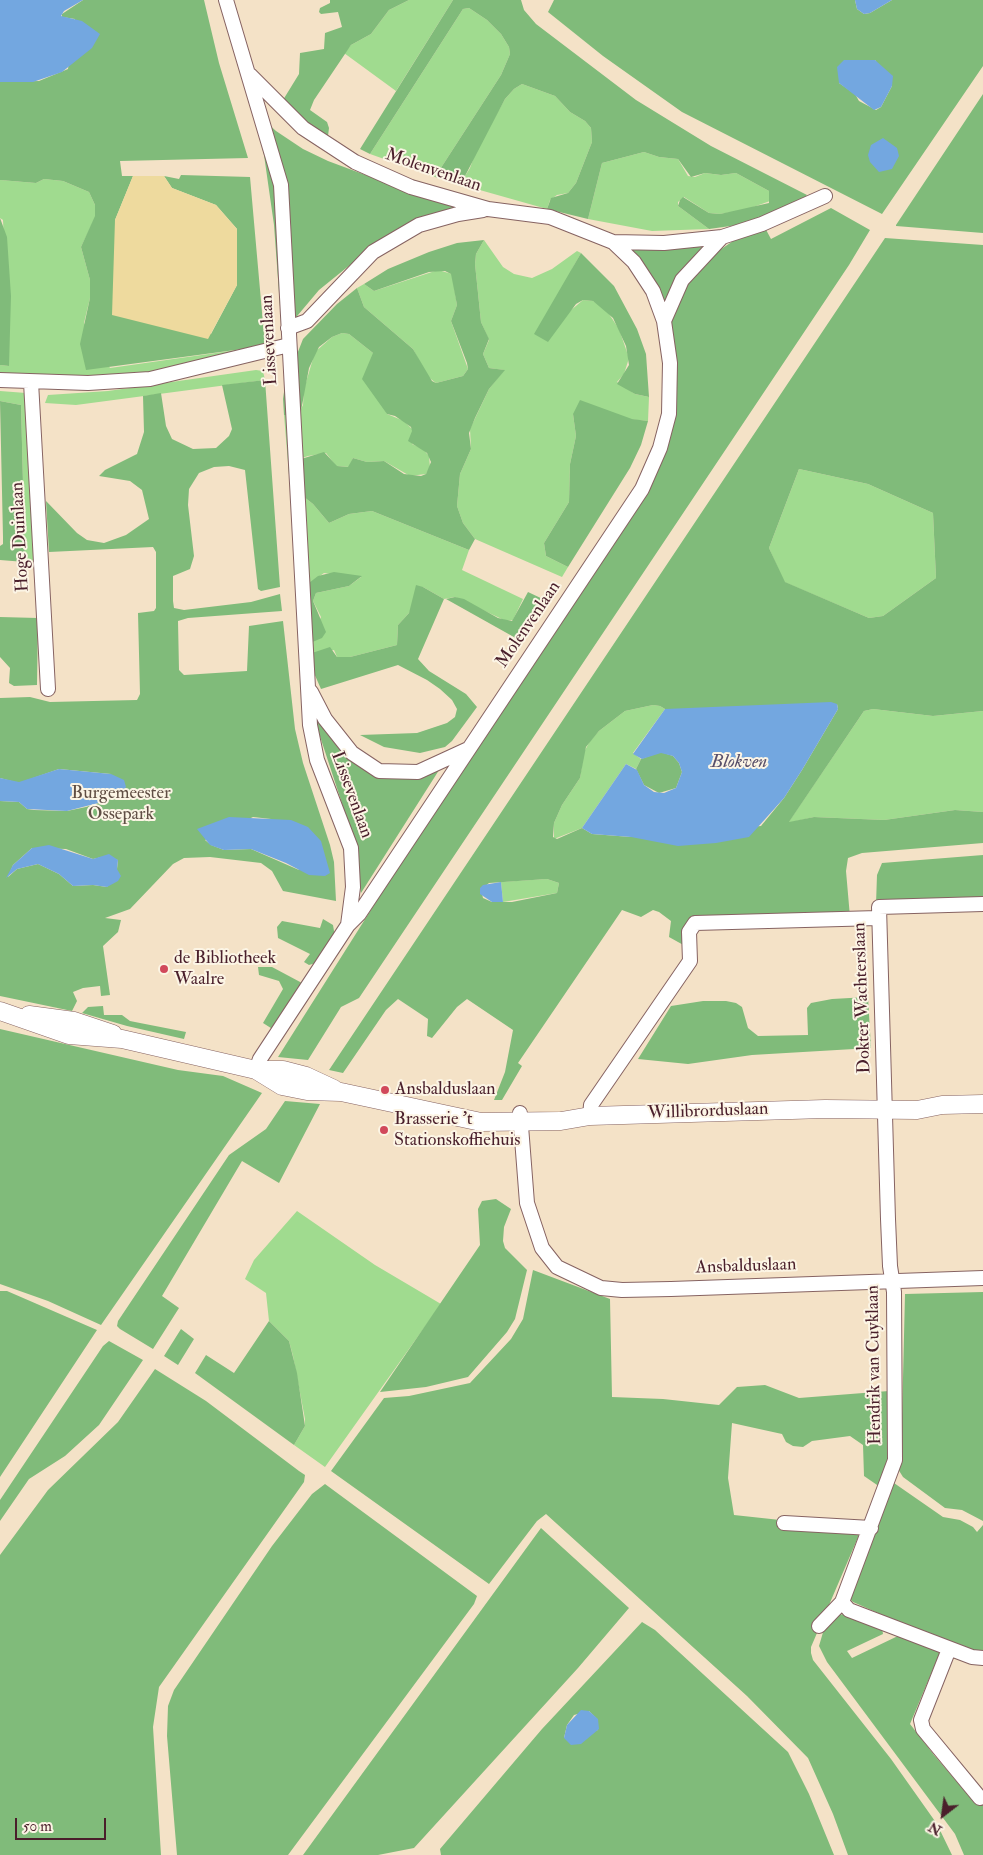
<!DOCTYPE html>
<style>
body{margin:0}
#map{position:relative;width:983px;height:1855px;overflow:hidden;background:#f4e2c7;font-family:"IM FELL Double Pica",serif}
canvas{display:block}
.north{position:absolute;left:918px;top:1790px;width:50px;height:50px;-webkit-text-stroke:4px #fcf5e5;paint-order:stroke;rotate:210deg;font-size:14px;font-weight:700;line-height:20px;text-align:center;color:#4a1f2b}
.north::after{content:'';display:block;margin:auto;width:18px;height:22px;background:#4a1f2b;clip-path:polygon(50% 0,100% 100%,50% 72%,0 100%)}
.scale{position:absolute;left:15px;top:1818px;width:91px;height:22px;box-sizing:border-box;border:2px solid #4a1f2b;border-top:0;padding-left:6px;font-size:15px;line-height:18px;white-space:nowrap;color:#4a1f2b;-webkit-text-stroke:4px #fcf5e5;paint-order:stroke}
</style>
<div id="map">
<canvas width="983" height="1855"></canvas>
<div class="north">N</div>
<div class="scale">50 m</div>
</div>
<script>
const ctx = document.querySelector('canvas').getContext('2d');
ctx.lineJoin = 'round';
function fill(path, color) {
  ctx.fillStyle = color;
  ctx.fill(path, 'evenodd');
}
function shape(rows) {
  const path = new Path2D();
  for (const r of rows) {
    path.moveTo(r[0], r[1]);
    for (let i = 2; i < r.length; i += 2) path.lineTo(r[i], r[i + 1]);
  }
  return path;
}
function stroke(path, color, width, dash) {
  ctx.strokeStyle = color;
  ctx.lineWidth = width;
  ctx.lineCap = dash ? 'butt' : 'round';
  ctx.setLineDash(dash || []);
  ctx.stroke(path);
}
function drawText(font, color, halo, rows, align = 'center') {
  ctx.font = font + ' "IM FELL Double Pica",serif';
  ctx.lineWidth = 4;
  ctx.setLineDash([]);
  ctx.textBaseline = 'middle';
  ctx.strokeStyle = halo;
  ctx.fillStyle = color;
  for (const [text, x, y, turn = 0] of rows) {
    ctx.save();
    ctx.translate(x, y);
    ctx.rotate((+turn || 0) * Math.PI / 180);
    ctx.textAlign = isNaN(turn) ? turn : align;
    if (halo) ctx.strokeText(text, 0, 0);
    ctx.fillText(text, 0, 0);
    ctx.restore();
  }
}
fill(shape([
 [409,0,453,0,396,91,344,53,351,45,371,34,389,10],
 [469,8,487,20,501,34,509,47,510,54,501,75,435,177,370,154,463,9],
 [522,84,555,96,570,112,585,121,591,128,592,142,576,183,568,193,557,195,550,200,547,209,455,183,465,176,470,168,476,151,505,99,514,89],
 [644,152,659,157,678,159,688,176,695,177,705,173,721,175,736,173,769,191,770,201,745,210,720,214,709,213,684,197,678,202,678,206,709,229,652,231,588,219,602,163],
 [44,179,63,181,89,192,95,205,96,216,81,247,90,280,90,298,84,323,110,368,265,346,144,374,88,377,0,374,0,365,9,366,3,220,0,218,0,180,36,183],
 [484,240,503,267,514,274,532,278,552,269,577,251,581,253,572,269,570,311,583,300,593,301,605,308,619,329,629,358,624,374,617,382,635,394,649,397,648,421,573,414,576,436,570,464,569,502,544,543,546,556,568,567,562,577,475,539,463,523,457,506,460,474,471,449,470,429,489,389,504,370,489,368,483,354,489,340,481,322,475,264,476,254],
 [438,270,452,274,457,305,451,321,468,369,463,376,436,383,427,376,413,349,364,307,357,288,364,284,374,291],
 [342,333,349,334,373,353,387,414,404,421,412,429,412,444,423,449,429,456,430,467,426,474,410,476,384,461,367,462,353,458,349,467,336,466,326,453,308,456,288,463,284,415,298,415,303,405,304,389,315,352,332,337],
 [256,370,263,371,265,380,76,405,45,403,48,395,108,391],
 [0,391,26,393,37,563,25,562,21,405,0,401],
 [799,469,868,484,933,513,936,578,883,616,869,618,784,582,769,548],
 [290,486,313,504,329,523,349,514,372,511,469,550,462,570,523,599,513,620,506,621,455,597,444,599,423,587,409,613,398,625,397,645,350,657,337,657,334,650,306,655,321,617,313,601,316,593,349,586,361,577,324,573,296,593],
 [653,705,660,706,665,709,633,753,641,759,636,769,626,764,582,828,554,839,554,823,562,805,580,778,584,752,590,741,599,731,625,711],
 [873,709,933,716,983,711,983,812,955,810,884,820,814,817,788,823,864,711],
 [547,879,559,883,557,893,503,902,501,882],
 [297,1211,375,1265,441,1304,325,1467,294,1445,305,1426,305,1419,293,1356,289,1341,269,1321,266,1293,245,1279,254,1260]
]), '#a0db8f');
fill(shape([
 [83,0,204,0,219,63,248,158,120,161,122,176,133,176,115,220,211,334,237,285,237,229,216,205,172,188,164,176,179,179,181,175,250,177,265,346,86,370,80,344,90,298,90,280,81,247,95,216,95,205,89,192,63,181,44,179,36,183,0,180,0,82,39,81,68,69,75,19,62,17,62,14],
 [330,0,409,0,389,10,371,34,351,45,314,100,310,110,327,122,329,128,328,136,303,121,283,100,299,74,300,53,324,49,325,33,342,27,338,12,321,14,319,12,320,8,330,3],
 [453,0,521,0,524,10,536,24,636,100,711,146,807,195,802,201,745,224,709,229,678,206,680,200,683,197,709,213,720,214,769,203,769,191,736,173,721,175,705,173,691,177,678,159,659,157,644,152,602,163,588,219,547,209,551,198,568,193,576,183,592,142,591,128,585,121,570,112,555,96,522,84,514,89,505,99,465,176,455,183,435,177,501,75,510,54,509,47,501,34,487,20,469,8,463,9,370,154,360,149],
 [554,0,855,0,857,9,864,14,870,13,892,0,983,0,983,66,882,214,682,112,603,56,548,12],
 [865,60,875,60,892,86,881,107,876,110,859,101,855,94,839,83],
 [983,94,983,233,896,226,896,225],
 [253,110,276,131,303,149,328,161,419,195,489,216,463,215,366,252,319,290,282,334,274,225,264,155],
 [831,208,870,230,849,265,359,998,341,1007,308,1060,278,1057,666,443,671,320,688,282,714,254,739,237,764,226,771,239],
 [0,218,7,237,11,296,9,366,0,365],
 [885,238,983,245,983,711,933,716,873,709,864,711,789,822,814,817,884,820,955,810,983,812,983,843,862,853,848,858,846,871,850,917,702,921,687,947,669,937,671,921,659,912,653,910,641,917,622,910,518,1063,522,1066,502,1100,494,1100,505,1072,513,1030,467,999,457,1007,432,1038,427,1036,428,1019,398,999,386,1010,343,1073,329,1070],
 [799,469,868,484,933,513,936,578,883,616,869,618,785,582,769,548],
 [837,704,838,709,802,770,784,798,761,826,631,837,592,834,582,828,557,839,553,837,554,823,562,805,580,778,586,747,599,731,625,711,653,705,660,706,665,709,699,709],
 [547,879,559,883,557,893,512,902,492,902,483,898,481,890,489,883],
 [484,240,476,254,475,264,481,322,489,339,483,354,489,368,505,370,489,389,475,418,469,433,471,449,460,474,457,506,463,523,475,539,469,550,372,511,349,514,329,523,313,504,290,486,288,463,324,452,337,466,348,467,353,458,367,462,384,461,404,474,421,476,426,474,431,462,427,453,408,441,412,431,411,427,395,416,387,414,362,379,373,353,349,334,342,333,332,337,319,347,309,368,301,411,298,415,284,415,283,399,285,385,303,339,337,304,357,288,364,307,413,349,432,381,436,383,463,376,468,369,467,363,451,321,457,305,451,274,445,271,429,272,374,291,364,284,388,269,429,252,457,243],
 [633,246,701,246,703,251,664,301,630,250],
 [581,253,614,286,637,329,646,354,649,397,635,394,617,384,629,365,626,346,613,318,593,301,583,300,576,304,548,342,534,334],
 [265,380,280,587,261,591,258,589,245,470,229,466,214,467,199,473,189,489,188,505,194,556,190,569,173,576,173,601,174,608,184,610,251,602,280,594,282,611,188,618,178,621,179,670,184,675,247,671,249,626,283,621,295,729,303,763,330,845,334,862,336,901,283,891,272,871,261,863,210,857,184,858,173,864,130,909,105,918,121,920,118,932,103,946,110,995,101,996,100,986,83,988,73,992,77,1001,72,1011,0,996,0,801,19,802,27,809,34,810,67,811,86,807,102,802,111,774,59,769,19,783,0,778,0,698,30,697,50,702,137,700,140,694,138,613,154,611,156,608,156,552,153,547,49,552,46,501,77,533,87,540,104,543,126,535,149,519,142,490,130,481,99,476,105,470,137,454,144,432,143,396,161,393,166,426,172,439,193,449,216,448,229,436,232,429,222,385],
 [253,817,271,819,299,870,251,849,224,850,211,845,205,840],
 [32,848,66,849,93,859,102,857,118,860,117,869,107,887,93,885,73,886,59,874,38,864,17,869,8,877,13,865],
 [580,400,632,419,648,421,641,445,630,468,568,567,546,556,544,543,569,502,570,464,576,436,573,414],
 [0,401,21,405,25,562,0,560,0,546,3,544,3,537],
 [334,572,362,576,349,586,316,593,313,601,326,632,322,638,303,646,296,593,318,576],
 [416,585,423,587,444,599,418,659,429,671,466,694,477,707,452,741,445,747,420,753,384,747,360,735,417,733,447,723,455,717,457,709,452,700,440,689,427,680,398,665,321,689,306,655,330,647,337,657,350,657,397,645,398,625,409,613],
 [528,592,547,601,521,641,446,599,455,597,464,599,498,618,512,621],
 [0,617,38,618,37,685,14,686,9,683,10,668,0,657],
 [318,718,361,767,441,767,361,893,352,834,315,721],
 [661,752,673,756,679,763,682,772,676,788,659,793,644,785,636,769,641,759],
 [983,855,983,901,876,904,877,875,882,863],
 [323,919,333,925,335,937,319,962,309,965,304,962,310,954,278,938,277,927,282,921,320,928],
 [258,967,272,967,302,983,274,1030,263,1023,283,989,279,981,259,975],
 [868,997,871,1048,752,1055,688,1064,638,1059,671,1006,703,1001,726,1001,736,1003,742,1007,748,1028,758,1036,808,1035,807,1008,811,1003,832,999],
 [103,1006,104,1015,122,1015,130,1021,140,1023,186,1032,184,1039,127,1026,82,1013,88,1007],
 [0,1029,178,1070,223,1076,262,1093,101,1325,48,1301,0,1284],
 [285,1101,320,1104,279,1183,242,1161,162,1296,179,1308,153,1349,120,1329,117,1326,118,1321,229,1155,266,1129],
 [496,1199,511,1209,504,1227,503,1241,505,1248,527,1270,515,1319,507,1332,468,1377,426,1387,380,1392,480,1245,478,1209,482,1201],
 [533,1270,610,1299,612,1397,663,1399,719,1405,737,1387,765,1385,799,1398,889,1391,887,1467,880,1487,864,1476,863,1445,850,1436,812,1441,803,1447,793,1446,786,1442,782,1434,732,1423,728,1478,734,1515,808,1523,859,1535,811,1647,811,1653,813,1660,891,1759,937,1824,952,1855,848,1855,833,1814,808,1758,747,1696,546,1514,537,1521,489,1584,331,1471,384,1398,409,1396,470,1383,511,1339,523,1319],
 [0,1291,7,1291,97,1330,0,1477],
 [983,1292,983,1521,962,1510,945,1508,903,1477,898,1469,901,1461,905,1294],
 [269,1321,289,1341,297,1373,305,1426,294,1445,195,1373,206,1355,234,1373],
 [181,1329,194,1339,178,1365,164,1356],
 [109,1341,143,1360,99,1425,65,1456,29,1479,0,1521,0,1500,103,1346],
 [155,1369,206,1401,299,1471,305,1475,304,1482,159,1687,153,1727,161,1855,0,1855,0,1555,48,1490,118,1422],
 [894,1483,943,1517,960,1520,973,1527,977,1532,983,1525,983,1653,973,1655,853,1602,849,1598],
 [325,1484,477,1596,474,1604,288,1855,177,1855,167,1736,168,1706,174,1690,272,1546,312,1494],
 [541,1528,629,1608,578,1668,414,1848,378,1855,303,1855],
 [837,1614,848,1615,882,1628,883,1634,847,1651,852,1658,900,1635,941,1650,910,1724,934,1755,976,1804,983,1798,983,1855,964,1855,955,1834,827,1662,819,1646,824,1629],
 [642,1622,655,1630,788,1752,809,1794,834,1855,441,1855,440,1849,542,1729],
 [589,1711,597,1719,598,1730,564,1738,567,1725,574,1715]
]), '#80bb7a');
fill(shape([
 [133,176,164,176,172,188,216,205,237,229,237,285,208,339,112,315,115,220]
]), '#eeda9e');
fill(shape([
 [0,0,83,0,64,11,61,16,82,21,100,34,92,48,62,72,33,82,0,82],
 [855,0,892,0,870,13,864,14,857,9],
 [844,60,875,60,893,76,892,86,881,107,874,110,839,83,837,67],
 [883,138,897,148,899,156,892,169,879,172,870,162,868,155,871,145],
 [831,702,837,704,838,709,802,770,784,798,749,837,716,843,678,846,631,837,592,834,582,828,626,764,637,770,644,785,654,792,664,793,676,788,682,772,679,763,673,756,661,753,642,759,633,754,665,709],
 [59,769,111,774,124,780,126,787,119,795,102,802,67,811,27,809,19,802,0,801,0,778,19,782],
 [229,817,291,820,308,827,321,841,330,873,325,876,309,875,286,863,251,849,224,850,210,845,197,829],
 [49,845,93,859,109,854,118,860,117,869,121,876,118,881,107,887,93,885,73,886,59,874,38,864,17,869,6,878,13,865,32,848],
 [501,882,503,902,492,902,480,894,480,888,483,885],
 [581,1710,589,1711,598,1719,599,1729,581,1744,571,1745,564,1738,567,1725]
]), '#73a7e0');
const minor = shape([
 [226,0,281,185,310,725,317,760,351,848,353,887,348,925,260,1059,256,1070],
 [250,75,303,128,355,162,411,187,488,209,550,217,613,242,664,243,722,237,762,224,825,196],
 [664,321,682,280,722,237],
 [288,328,307,321,373,252,419,225,458,214,483,210],
 [0,380,88,383,150,379,289,345],
 [31,382,48,689],
 [311,692,325,719,352,753,379,771,418,772,468,749],
 [348,925,359,914,642,489,660,448,669,414,670,363,664,321,653,291,634,262,613,242],
 [520,1113,527,1203,542,1248,557,1267,601,1288,622,1290,671,1289,983,1278],
 [590,1116,591,1105,690,961,689,932,695,923,878,918],
 [784,1523,871,1528],
 [842,1602,849,1610,972,1657,983,1658],
 [819,1626,842,1602,895,1460,894,1292,890,1266,888,1219,879,907,983,904],
 [949,1649,921,1720,923,1729,980,1798]
]);
const major = shape([
 [0,1011,69,1035,122,1039,256,1070,283,1070,306,1076,334,1089],
 [29,1015,74,1021,113,1034],
 [256,1070,282,1086,307,1091,341,1092,481,1122,561,1121,590,1116,825,1109,917,1110,942,1105,983,1104]
]);
stroke(minor, '#866362', 16);
stroke(major, '#866362', 19);
stroke(minor, '#fff', 14);
stroke(major, '#fff', 18);
for (const [x, y, r, color] of [
 [164,969,5,"#d1495b"],
 [385,1090,5,"#d1495b"],
 [384,1130,5,"#d1495b"]
]) {
  const dot = new Path2D();
  dot.arc(x, y, r, 0, 2 * Math.PI);
  ctx.fillStyle = color;
  ctx.fill(dot);
  stroke(dot, '#fcf5e5', 2);
}
drawText('18px', '#4a1f2b', '#fcf5e5', [
 ["Molenvenlaan",433,171,19],
 ["Lissevenlaan",270,340,-93],
 ["Hoge Duinlaan",21,537,-93],
 ["Molenvenlaan",529,625,-56],
 ["Lissevenlaan",351,795,70],
 ["Dokter Wachterslaan",863,998,-92],
 ["Willibrorduslaan",708,1112,-2],
 ["Ansbalduslaan",746,1267,-2],
 ["Hendrik van Cuyklaan",875,1365,-91]
]);
drawText('18px', '#604e44', '#fcf5e5', [
 ["Burgemeester",121,794],
 ["Ossepark",121,815]
]);
drawText('18px', '#4a1f2b', '#fcf5e5', [
 ["de Bibliotheek",174,959],
 ["Waalre",174,980],
 ["Ansbalduslaan",395,1090],
 ["Brasserie 't",394,1120],
 ["Stationskoffiehuis",394,1141]
], 'left');
drawText('italic 19px', '#584f6a', '#fcf5e5', [
 ["Blokven",739,763]
]);
</script>
